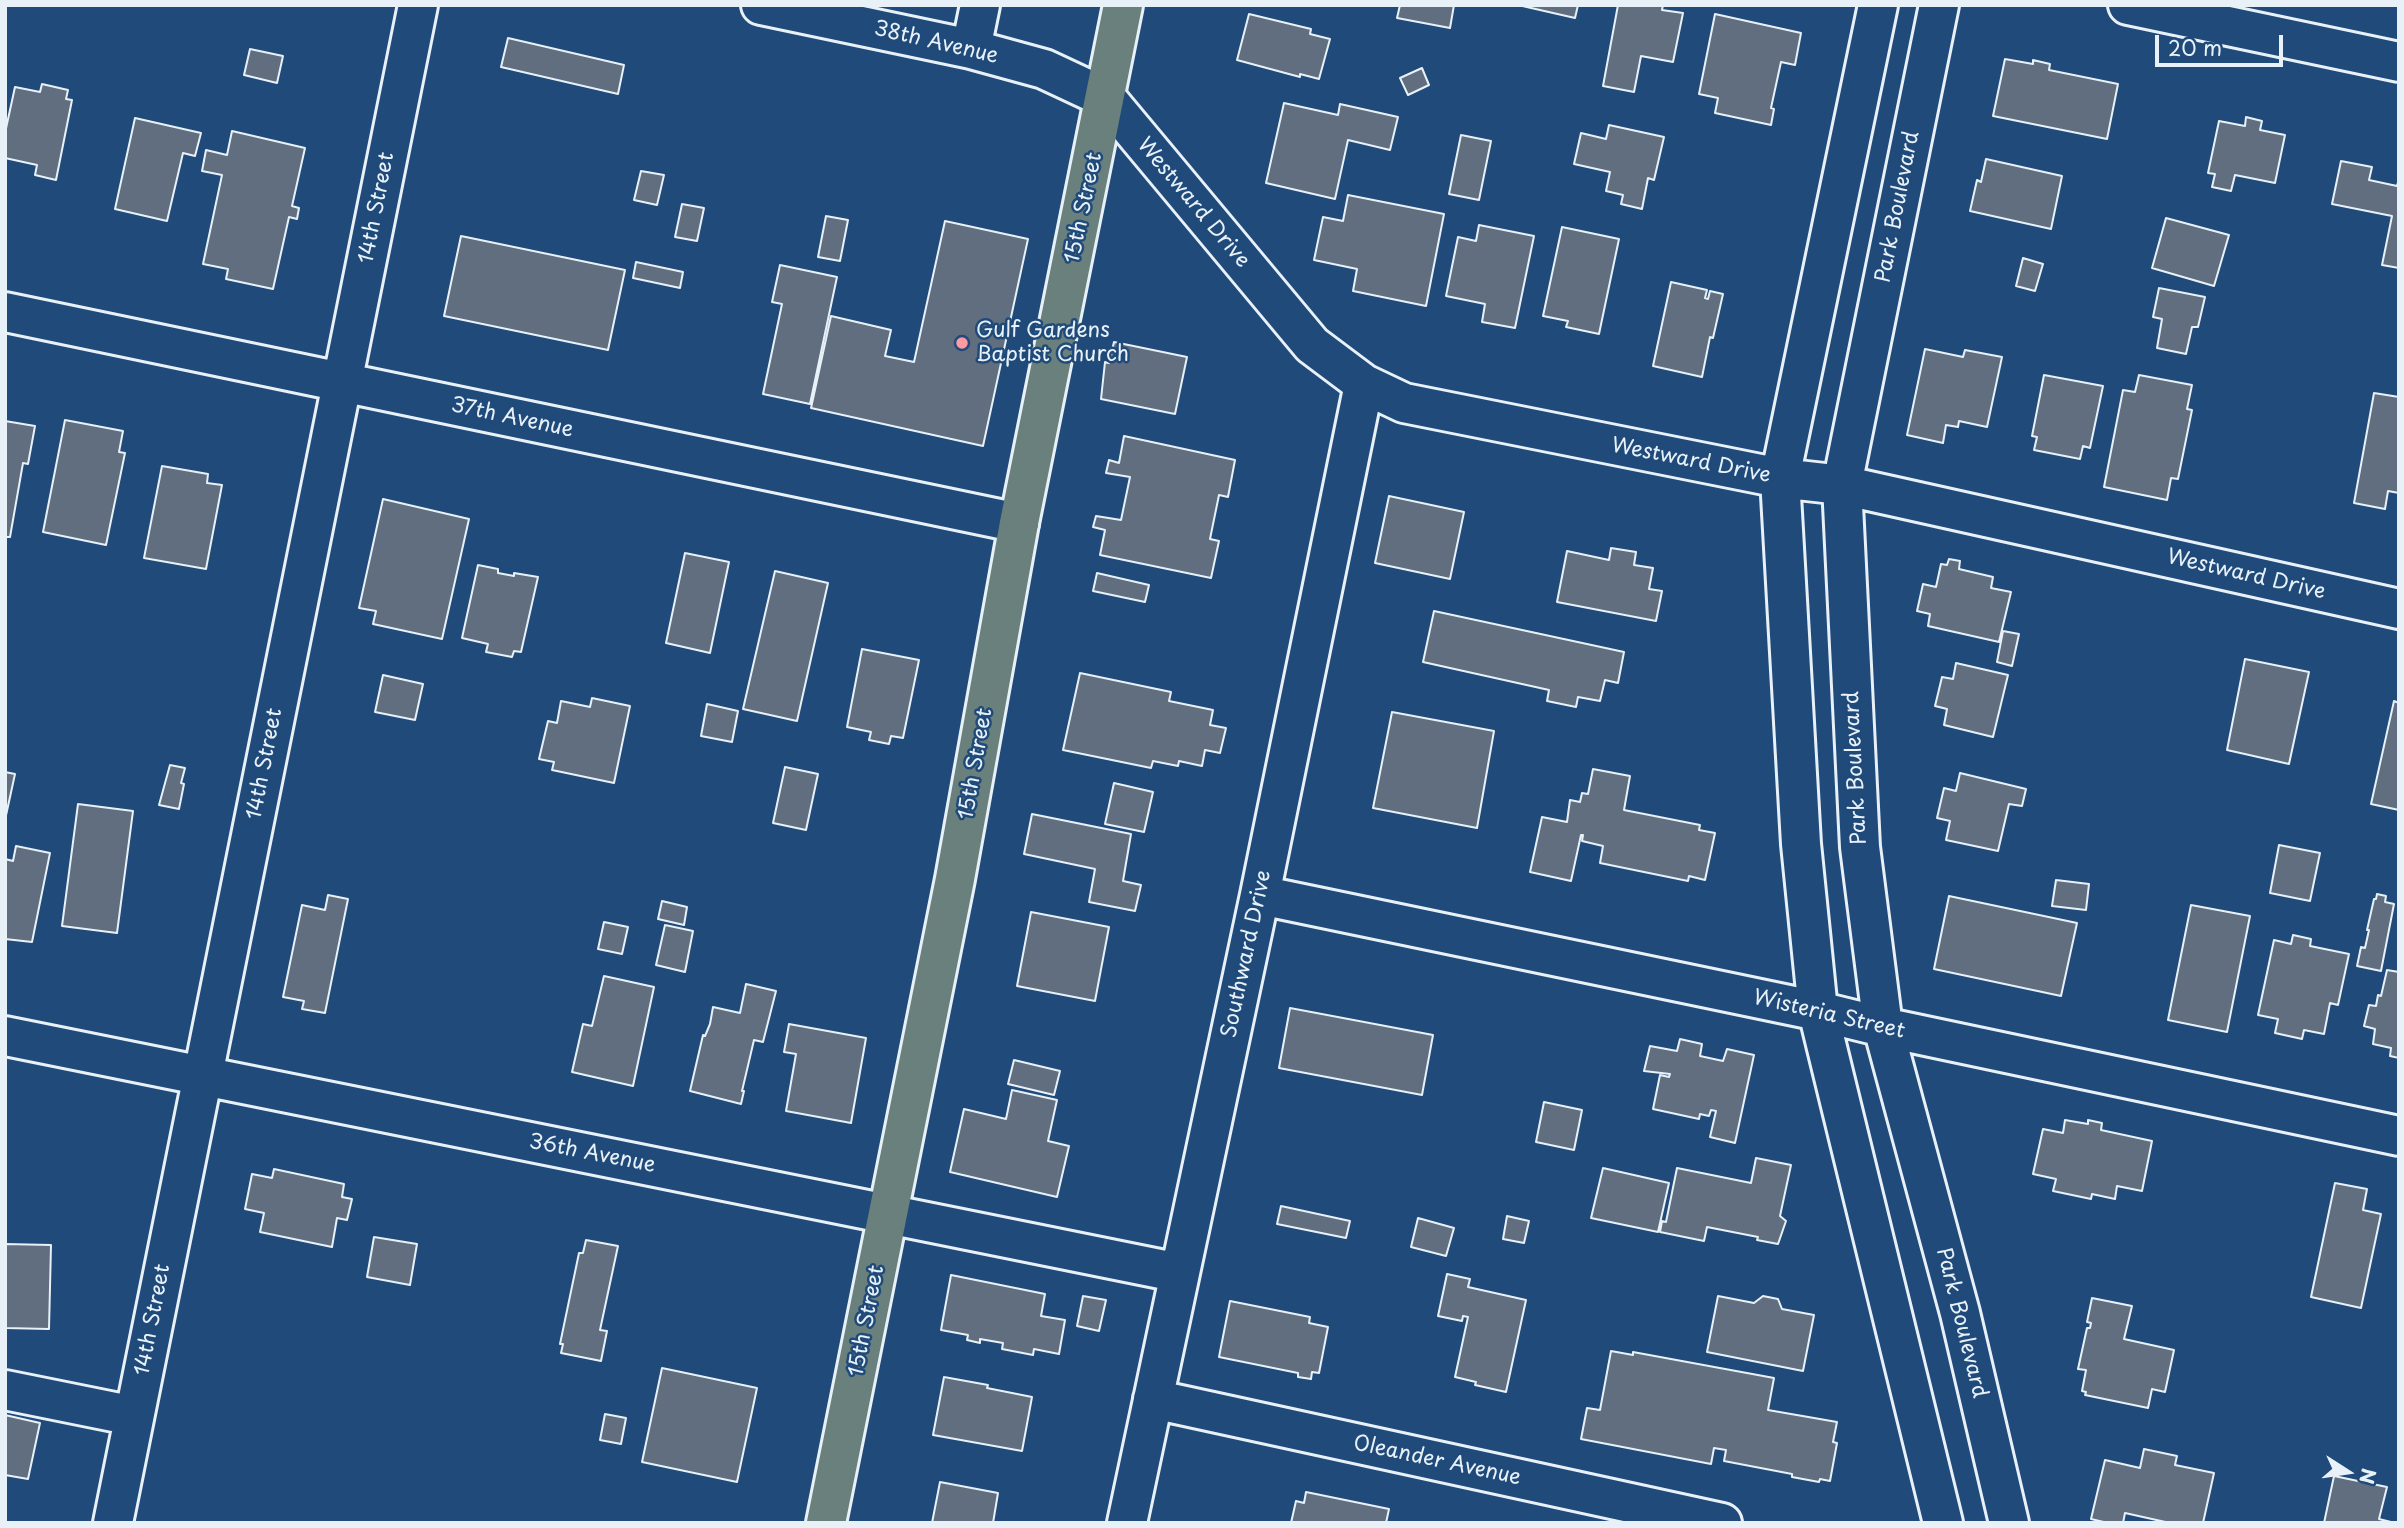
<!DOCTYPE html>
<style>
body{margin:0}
#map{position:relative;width:2404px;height:1528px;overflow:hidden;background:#1f4a7a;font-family:"Playpen Sans",sans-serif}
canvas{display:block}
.frame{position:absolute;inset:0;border:7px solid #e8f1f8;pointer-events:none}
.north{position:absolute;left:2313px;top:1437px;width:70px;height:70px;-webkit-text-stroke:5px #1f4a7a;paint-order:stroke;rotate:102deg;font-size:19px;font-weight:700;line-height:28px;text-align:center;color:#e8f1f8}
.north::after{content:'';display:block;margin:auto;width:24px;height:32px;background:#e8f1f8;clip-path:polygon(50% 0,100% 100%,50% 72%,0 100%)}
.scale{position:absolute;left:2155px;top:35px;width:128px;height:32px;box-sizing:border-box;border:4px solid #e8f1f8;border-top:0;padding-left:9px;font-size:21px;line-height:24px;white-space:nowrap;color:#e8f1f8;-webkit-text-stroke:5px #1f4a7a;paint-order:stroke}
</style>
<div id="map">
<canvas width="2404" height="1528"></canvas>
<div class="frame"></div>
<div class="north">N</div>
<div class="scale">20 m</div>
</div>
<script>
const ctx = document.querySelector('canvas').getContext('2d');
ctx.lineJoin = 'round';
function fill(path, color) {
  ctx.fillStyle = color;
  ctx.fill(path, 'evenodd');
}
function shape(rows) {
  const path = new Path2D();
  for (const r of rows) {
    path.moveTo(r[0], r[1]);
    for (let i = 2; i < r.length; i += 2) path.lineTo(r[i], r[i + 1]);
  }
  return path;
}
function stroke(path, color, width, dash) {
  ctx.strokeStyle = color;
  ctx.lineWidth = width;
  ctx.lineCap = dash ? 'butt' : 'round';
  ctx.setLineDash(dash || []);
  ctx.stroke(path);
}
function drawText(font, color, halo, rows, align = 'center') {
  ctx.font = font + ' "Playpen Sans",sans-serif';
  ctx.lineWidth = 5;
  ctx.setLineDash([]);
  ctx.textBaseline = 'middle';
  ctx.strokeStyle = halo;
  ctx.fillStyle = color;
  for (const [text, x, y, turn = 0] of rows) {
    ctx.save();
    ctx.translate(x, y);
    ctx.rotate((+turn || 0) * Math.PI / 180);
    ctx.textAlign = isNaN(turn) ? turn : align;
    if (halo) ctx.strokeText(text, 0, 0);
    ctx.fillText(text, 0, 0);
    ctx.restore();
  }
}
const building = shape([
 [1400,5,1454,5,1450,28,1397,18,1400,5],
 [1518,5,1578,5,1575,18,1518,5],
 [1618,5,1663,5,1662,10,1683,13,1673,62,1641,56,1634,92,1603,86,1618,5],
 [1249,14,1311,29,1310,34,1330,39,1319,79,1300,74,1300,77,1237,60,1249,14],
 [1715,14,1801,33,1795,65,1781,62,1771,108,1774,109,1771,125,1715,113,1718,98,1699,94,1715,14],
 [508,38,624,65,618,94,501,67,508,38],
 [250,49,283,56,277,83,244,75,250,49],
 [2005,59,2033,64,2033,60,2050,64,2049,70,2118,84,2107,139,1993,116,2005,59],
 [1422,68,1429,85,1408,95,1400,78,1422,68],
 [42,84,68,90,66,99,72,100,56,180,35,175,37,165,5,158,5,133,15,87,40,92,42,84],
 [1284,103,1338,115,1340,104,1398,117,1390,150,1348,140,1335,199,1266,183,1284,103],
 [2246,117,2262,121,2260,130,2285,135,2275,183,2235,175,2231,191,2212,187,2215,174,2208,173,2219,121,2245,126,2246,117],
 [135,118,201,133,195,156,183,153,167,221,115,209,135,118],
 [1609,125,1664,137,1654,180,1648,178,1642,209,1621,204,1623,195,1606,191,1610,172,1574,164,1581,133,1606,139,1609,125],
 [232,131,305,148,292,206,299,208,297,219,289,217,273,289,226,279,228,269,203,264,222,175,202,171,206,150,227,155,232,131],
 [1461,135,1491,141,1479,200,1449,194,1461,135],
 [1986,159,2062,176,2051,229,1970,211,1977,180,1981,182,1986,159],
 [2341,161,2372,167,2369,180,2397,186,2399,179,2399,268,2382,265,2392,216,2332,204,2341,161],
 [641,171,664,175,657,205,634,200,641,171],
 [1348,195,1444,214,1426,306,1353,291,1357,269,1314,260,1323,217,1343,221,1348,195],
 [682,204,704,208,697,241,675,237,682,204],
 [826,216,848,220,840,261,818,257,826,216],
 [2166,218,2229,235,2214,286,2152,268,2166,218],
 [945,221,1028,239,983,446,811,408,831,316,891,330,885,356,914,362,945,221],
 [1479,225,1534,236,1515,328,1482,322,1485,304,1446,296,1458,237,1476,241,1479,225],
 [1562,227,1619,239,1599,334,1566,327,1568,321,1543,316,1562,227],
 [461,236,625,270,608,350,444,316,461,236],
 [2023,258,2043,264,2035,291,2016,286,2023,258],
 [636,262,683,272,680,288,633,278,636,262],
 [780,265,837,277,810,404,763,394,782,304,772,302,780,265],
 [1671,282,1707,290,1705,298,1708,299,1710,291,1723,294,1713,338,1710,337,1702,377,1653,366,1671,282],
 [2159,288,2205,297,2198,327,2192,327,2186,354,2157,348,2162,319,2153,317,2159,288],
 [1114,342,1187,357,1175,414,1101,399,1105,362,1109,363,1114,342],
 [1925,349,1963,357,1965,350,2002,357,1987,427,1959,421,1958,427,1946,425,1943,443,1907,435,1925,349],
 [2044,375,2103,386,2090,448,2083,446,2080,459,2034,450,2037,437,2032,436,2044,375],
 [2139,375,2192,385,2187,409,2192,410,2178,479,2171,478,2167,500,2104,487,2123,390,2135,392,2139,375],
 [2374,393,2399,397,2399,493,2388,491,2385,509,2354,503,2374,393],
 [65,420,123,431,119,452,125,453,106,545,43,532,65,420],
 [5,421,35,426,28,464,23,463,10,537,5,537,5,421],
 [1124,436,1235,460,1228,497,1219,495,1210,539,1219,541,1211,578,1100,555,1105,530,1093,527,1096,516,1121,520,1130,477,1106,473,1109,460,1119,463,1124,436],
 [162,466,208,474,207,483,222,485,206,569,144,558,162,466],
 [1389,496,1464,512,1450,579,1375,563,1389,496],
 [383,499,469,519,442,639,373,624,376,611,359,608,383,499],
 [1611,548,1636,552,1634,565,1653,568,1649,589,1662,591,1656,621,1557,602,1567,551,1609,560,1611,548],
 [685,553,729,562,710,653,666,643,685,553],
 [1949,559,1960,561,1959,569,1993,577,1991,588,2011,592,1999,642,1928,626,1930,614,1917,611,1923,584,1936,587,1941,564,1947,565,1949,559],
 [478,565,498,569,498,573,514,576,514,573,538,577,521,652,514,651,512,657,486,652,488,644,462,638,478,565],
 [775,571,828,583,797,721,743,709,775,571],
 [1097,573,1149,585,1145,602,1093,591,1097,573],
 [1434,611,1624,652,1618,683,1605,680,1600,701,1578,697,1576,707,1547,701,1549,690,1423,662,1434,611],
 [2003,631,2019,634,2012,666,1997,662,2003,631],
 [862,649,919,660,903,738,891,736,889,744,869,740,871,732,847,727,862,649],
 [2245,659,2309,672,2289,764,2227,750,2245,659],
 [1956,663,2008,675,1993,737,1944,725,1947,709,1935,706,1942,677,1953,679,1956,663],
 [1080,673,1171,692,1169,701,1213,710,1210,725,1226,728,1220,753,1205,750,1202,766,1179,761,1178,766,1153,761,1151,768,1063,750,1080,673],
 [383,675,423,684,415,720,375,712,383,675],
 [592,698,630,706,614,783,552,770,554,762,539,759,548,721,557,723,561,701,590,707,592,698],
 [2394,701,2399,703,2399,810,2371,804,2394,701],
 [707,704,738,711,732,742,701,736,707,704],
 [1392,712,1494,731,1477,828,1373,808,1392,712],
 [170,765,185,768,181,783,184,784,179,809,159,805,170,765],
 [785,767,818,774,806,830,773,823,785,767],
 [1593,769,1630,776,1624,810,1700,825,1699,830,1715,833,1705,880,1689,876,1688,881,1600,863,1603,846,1582,841,1583,835,1581,835,1571,881,1530,872,1542,817,1567,822,1570,800,1580,802,1582,793,1588,794,1593,769],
 [5,772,15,774,5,820,5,772],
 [1960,773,2026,789,2022,806,2009,804,1998,851,1946,840,1950,821,1937,818,1944,788,1956,791,1960,773],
 [1114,783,1153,792,1144,832,1105,824,1114,783],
 [78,804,133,811,117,933,62,926,78,804],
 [1032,814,1131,834,1123,881,1141,885,1135,911,1089,902,1095,869,1024,854,1032,814],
 [2279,845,2320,853,2310,901,2270,893,2279,845],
 [16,846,50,853,32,942,5,939,5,859,13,861,16,846],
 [2056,880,2089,884,2086,910,2052,906,2056,880],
 [2377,894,2386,896,2385,902,2394,904,2381,971,2357,966,2361,947,2365,948,2369,930,2367,930,2374,899,2376,899,2377,894],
 [328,895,348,899,325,1013,302,1009,304,1001,283,997,302,905,325,910,328,895],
 [1949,896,2077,923,2061,996,1934,969,1949,896],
 [662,901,687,907,684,925,658,919,662,901],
 [2191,905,2250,916,2227,1032,2168,1020,2191,905],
 [1031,912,1109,927,1095,1001,1017,986,1031,912],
 [604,922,628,927,622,954,598,949,604,922],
 [665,925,693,931,685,972,656,965,665,925],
 [2293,935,2311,939,2310,946,2349,954,2338,1005,2330,1003,2324,1034,2304,1030,2302,1039,2275,1033,2278,1019,2258,1015,2274,940,2291,944,2293,935],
 [2387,970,2399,972,2399,1058,2390,1056,2391,1048,2373,1044,2375,1029,2364,1026,2369,1005,2376,1006,2378,995,2381,996,2387,970],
 [604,976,654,987,633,1086,572,1072,583,1024,592,1026,604,976],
 [746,984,776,991,763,1042,754,1040,742,1091,744,1091,741,1104,690,1091,703,1035,705,1036,710,1024,713,1007,740,1013,746,984],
 [1290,1008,1433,1035,1422,1095,1279,1068,1290,1008],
 [789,1024,866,1038,851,1123,786,1111,796,1054,784,1052,789,1024],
 [1680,1039,1702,1044,1700,1056,1723,1061,1727,1049,1754,1055,1735,1143,1710,1137,1716,1111,1711,1110,1709,1116,1700,1114,1699,1119,1653,1109,1660,1075,1669,1077,1670,1074,1644,1071,1650,1046,1677,1051,1680,1039],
 [1014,1060,1060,1071,1054,1095,1008,1084,1014,1060],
 [1012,1090,1057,1100,1048,1141,1069,1146,1057,1197,950,1172,964,1109,1006,1119,1012,1090],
 [1544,1102,1582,1110,1574,1150,1536,1142,1544,1102],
 [2065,1120,2088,1124,2088,1120,2102,1123,2101,1130,2152,1141,2142,1191,2117,1186,2115,1199,2092,1194,2091,1199,2053,1191,2056,1179,2033,1174,2043,1129,2063,1133,2065,1120],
 [1756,1158,1791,1165,1780,1216,1786,1221,1778,1244,1757,1240,1758,1237,1707,1227,1704,1241,1660,1232,1662,1221,1666,1222,1677,1168,1751,1183,1756,1158],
 [1603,1168,1669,1183,1658,1232,1591,1218,1603,1168],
 [274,1169,344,1184,342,1197,352,1199,347,1220,337,1218,332,1247,260,1232,264,1213,245,1209,252,1174,272,1178,274,1169],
 [2335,1183,2367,1189,2363,1210,2381,1214,2361,1308,2311,1297,2335,1183],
 [1281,1206,1350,1221,1346,1238,1277,1224,1281,1206],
 [1507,1216,1529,1221,1524,1243,1503,1239,1507,1216],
 [1418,1218,1454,1228,1446,1256,1411,1247,1418,1218],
 [374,1237,417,1244,410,1285,367,1277,374,1237],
 [586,1240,618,1246,600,1330,607,1331,601,1361,561,1353,563,1344,560,1344,579,1253,583,1253,586,1240],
 [5,1244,51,1245,49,1329,5,1328,5,1244],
 [1447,1274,1470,1279,1468,1287,1526,1300,1506,1392,1475,1385,1476,1382,1455,1377,1468,1317,1463,1316,1462,1321,1438,1316,1447,1274],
 [951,1275,1045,1294,1041,1316,1065,1320,1059,1354,1034,1349,1033,1355,1002,1349,1003,1343,980,1339,980,1343,967,1340,968,1335,941,1330,951,1275],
 [1083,1296,1106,1300,1099,1331,1077,1326,1083,1296],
 [1718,1296,1754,1303,1763,1296,1778,1299,1782,1309,1814,1315,1803,1371,1707,1352,1718,1296],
 [2092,1298,2132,1306,2124,1339,2174,1350,2165,1392,2152,1389,2148,1408,2085,1395,2086,1392,2082,1391,2086,1370,2078,1369,2087,1328,2090,1328,2091,1323,2087,1322,2092,1298],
 [1230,1301,1310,1317,1309,1323,1328,1327,1319,1373,1312,1372,1311,1379,1298,1377,1298,1373,1219,1357,1230,1301],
 [1611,1351,1633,1355,1633,1352,1774,1378,1768,1410,1837,1422,1833,1442,1837,1443,1830,1481,1820,1479,1819,1482,1792,1477,1792,1474,1724,1461,1726,1450,1714,1448,1711,1464,1581,1439,1587,1408,1600,1410,1611,1351],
 [662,1368,757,1388,737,1482,642,1462,662,1368],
 [944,1377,988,1385,987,1388,1032,1397,1022,1451,933,1435,944,1377],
 [605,1414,626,1418,621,1444,600,1440,605,1414],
 [5,1415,40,1423,28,1479,5,1475,5,1415],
 [2144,1449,2177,1456,2175,1465,2214,1473,2203,1523,2170,1523,2125,1513,2123,1523,2108,1523,2091,1519,2105,1460,2140,1468,2144,1449],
 [2334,1476,2387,1487,2379,1519,2395,1523,2324,1523,2334,1476],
 [940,1482,998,1493,993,1523,932,1523,940,1482],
 [1306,1492,1389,1509,1386,1523,1291,1523,1296,1501,1304,1503,1306,1492]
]);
fill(building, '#606e7f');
stroke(building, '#e8f1f8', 2);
const minor = shape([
 [761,5,971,49,1044,69,1106,98,1312,345,1364,384,1404,403,1780,478,1842,485,2399,609],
 [1878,5,1780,478,1801,844,1818,1011,1943,1523],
 [1939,5,1842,485,1860,847,1883,1027,1960,1313,2009,1523],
 [2128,5,2399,62],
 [971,49,980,5],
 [5,312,1019,523],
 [1260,895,1818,1011,1883,1027,2399,1136],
 [5,1036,1180,1273],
 [5,1390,134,1416],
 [1153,1399,1722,1523],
 [113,1523,418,5],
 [1127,1523,1260,895,1364,384]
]);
const major = shape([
 [826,1523,955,879,1019,523,1123,5]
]);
stroke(minor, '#e8f1f8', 44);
stroke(major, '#e8f1f8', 44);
stroke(minor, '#1f4a7a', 38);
stroke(major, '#6a807d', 38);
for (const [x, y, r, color] of [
 [962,343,7,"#ff9aa2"]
]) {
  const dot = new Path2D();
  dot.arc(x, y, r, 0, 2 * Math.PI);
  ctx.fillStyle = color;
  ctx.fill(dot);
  stroke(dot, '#1f4a7a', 2.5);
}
drawText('21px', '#e8f1f8', '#1f4a7a', [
 ["38th Avenue",936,43,13],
 ["Westward Drive",1193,203,50],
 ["Park Boulevard",1898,207,-79],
 ["14th Street",377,208,-79],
 ["15th Street",1084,208,-78],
 ["37th Avenue",512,418,12],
 ["Westward Drive",1691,461,11],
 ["Westward Drive",2246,575,13],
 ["14th Street",265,764,-79],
 ["15th Street",976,764,-80],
 ["Park Boulevard",1856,768,-93],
 ["Southward Drive",1247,954,-78],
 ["Wisteria Street",1829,1015,13],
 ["36th Avenue",592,1154,11],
 ["14th Street",153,1320,-79],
 ["15th Street",867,1321,-79],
 ["Park Boulevard",1961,1323,76],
 ["Oleander Avenue",1437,1461,12]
]);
drawText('21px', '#e8f1f8', '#1f4a7a', [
 ["Gulf Gardens",976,331],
 ["Baptist Church",976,355]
], 'left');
</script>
